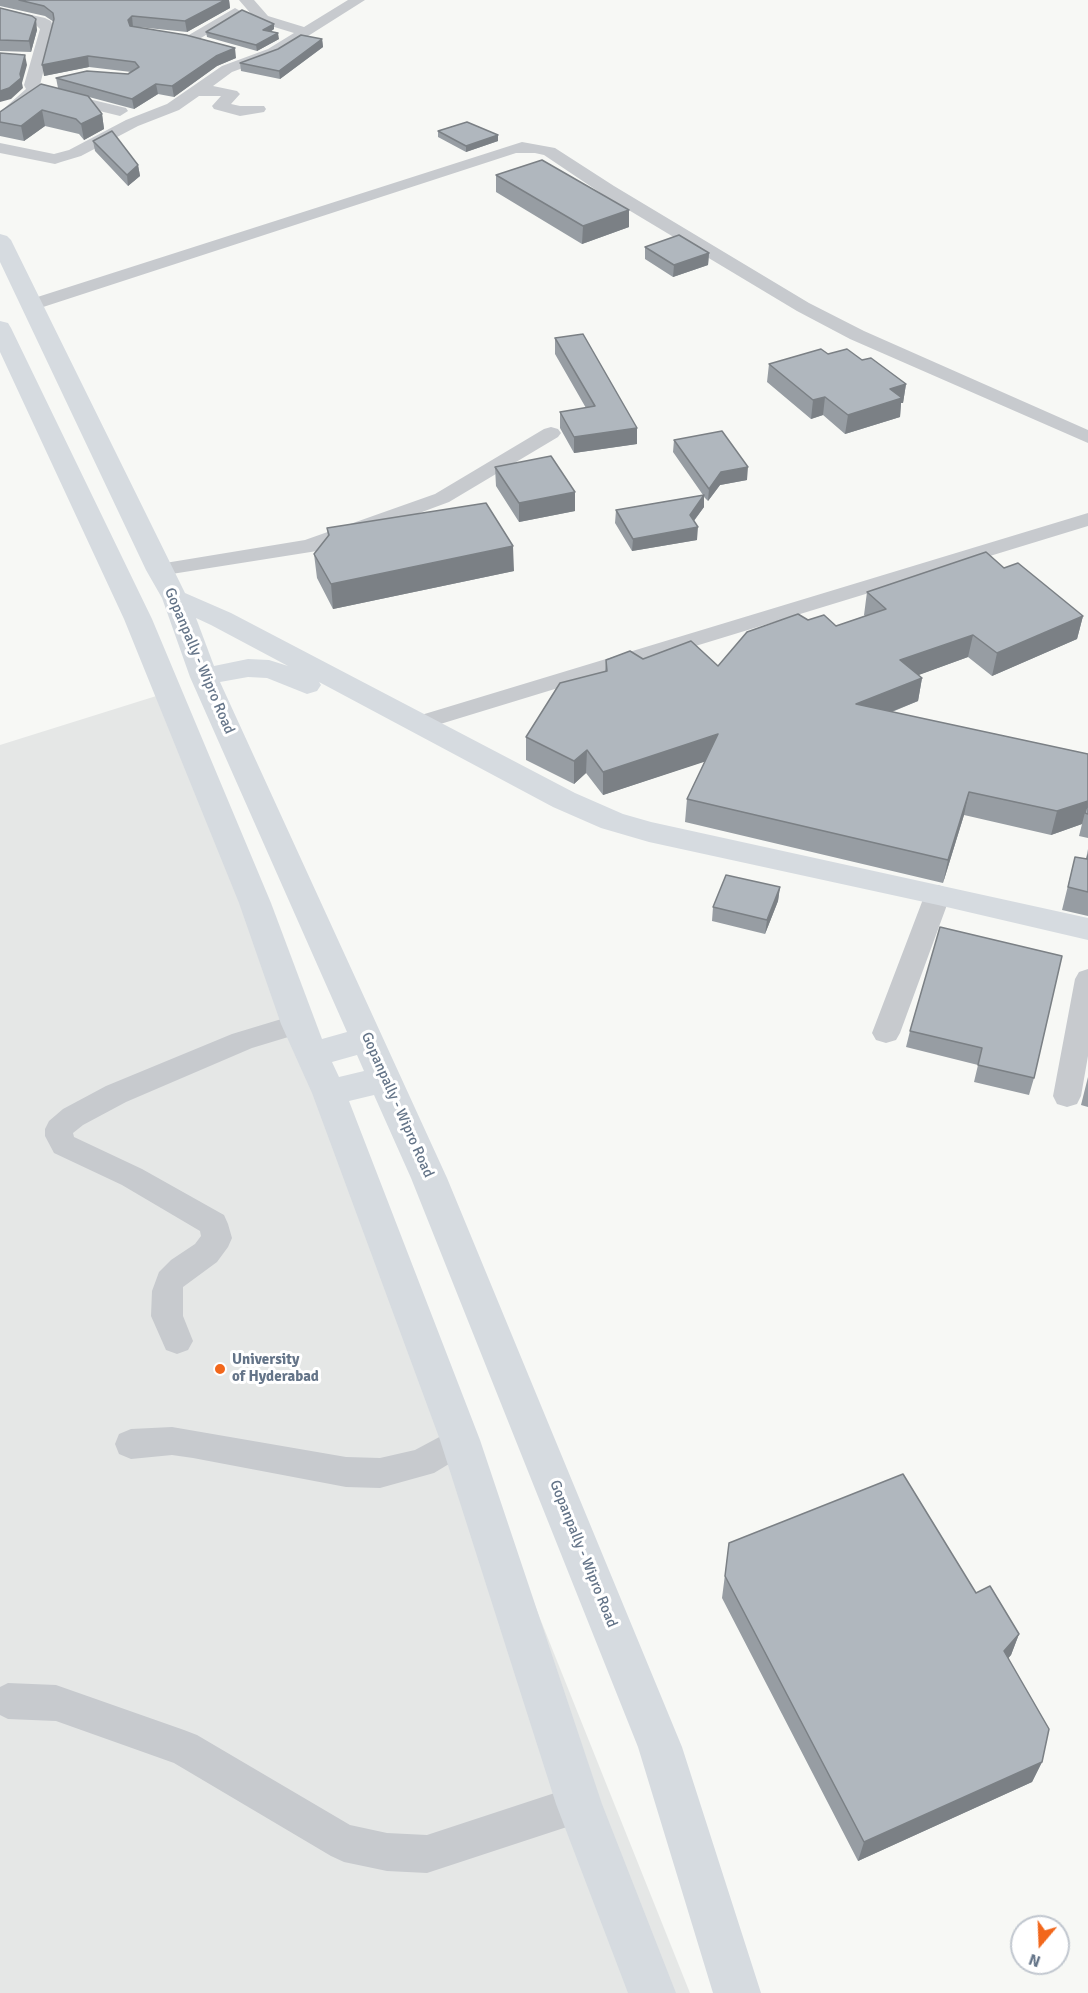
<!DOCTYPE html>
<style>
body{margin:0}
#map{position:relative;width:1088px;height:1993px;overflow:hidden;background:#f7f8f5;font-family:Signika,sans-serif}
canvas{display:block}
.north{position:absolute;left:1010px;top:1915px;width:60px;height:60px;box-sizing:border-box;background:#fff;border:2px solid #c1c7cf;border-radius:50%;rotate:199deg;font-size:16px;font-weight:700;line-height:24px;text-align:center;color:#647488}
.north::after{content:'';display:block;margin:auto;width:21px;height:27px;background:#f2671b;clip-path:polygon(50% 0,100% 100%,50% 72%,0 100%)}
</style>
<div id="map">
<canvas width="1088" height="1993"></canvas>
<div class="north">N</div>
</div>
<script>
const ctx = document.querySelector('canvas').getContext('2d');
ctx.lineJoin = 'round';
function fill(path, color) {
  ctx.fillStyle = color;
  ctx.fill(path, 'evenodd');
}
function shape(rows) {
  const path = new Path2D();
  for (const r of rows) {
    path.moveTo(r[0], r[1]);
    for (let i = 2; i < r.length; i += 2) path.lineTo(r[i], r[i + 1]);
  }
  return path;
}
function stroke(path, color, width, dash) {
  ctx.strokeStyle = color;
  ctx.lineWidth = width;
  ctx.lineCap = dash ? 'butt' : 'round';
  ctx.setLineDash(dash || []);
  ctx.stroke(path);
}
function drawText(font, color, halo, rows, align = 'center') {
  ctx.font = font + ' Signika,sans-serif';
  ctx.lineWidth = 6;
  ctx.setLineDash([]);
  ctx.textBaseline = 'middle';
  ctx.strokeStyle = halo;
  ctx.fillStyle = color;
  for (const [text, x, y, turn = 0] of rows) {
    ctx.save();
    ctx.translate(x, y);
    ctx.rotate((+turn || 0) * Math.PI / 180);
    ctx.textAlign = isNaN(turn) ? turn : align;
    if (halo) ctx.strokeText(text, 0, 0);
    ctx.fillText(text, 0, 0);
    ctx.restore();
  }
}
fill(shape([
 [169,692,690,1993,0,1993,0,745]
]), '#e5e7e6');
fill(shape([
 [239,0,254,0,268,16,304,27,348,0,365,0,278,55,232,72,213,86,237,91,240,94,231,104,240,106,264,106,266,109,264,112,240,116,214,109,212,106,221,96,199,96,179,110,138,126,81,156,61,162,55,164,0,153,0,143,54,154,69,150,126,120,167,104,222,66,268,49,294,33,258,22,239,0],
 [0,8,45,18,51,21,54,29,40,85,42,90,6,123,0,125,0,112,26,89,24,85,40,29,35,24,0,16,0,8],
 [235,8,242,12,240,15,194,42,189,43,182,39,235,8],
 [60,92,126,108,128,111,120,116,55,100,52,97,60,92],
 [522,142,555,148,614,186,809,303,864,331,1088,430,1088,443,850,339,797,311,602,194,544,155,535,153,516,153,37,309,31,310,25,309,22,305,25,301,522,142],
 [551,427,558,429,561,433,558,437,449,502,317,551,159,576,151,575,148,570,151,565,159,564,305,540,435,494,544,429,551,427],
 [1088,513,1088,526,424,729,416,731,408,729,404,724,408,719,1088,513],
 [938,885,947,888,951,894,900,1033,896,1040,886,1043,876,1040,872,1033,925,894,929,888,938,885],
 [1088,969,1088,1056,1081,1096,1077,1104,1067,1107,1057,1104,1053,1096,1075,979,1079,972,1088,969],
 [298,1014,308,1017,312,1024,308,1031,252,1048,126,1102,83,1125,73,1133,74,1137,142,1169,224,1215,228,1224,232,1238,228,1247,217,1262,183,1287,183,1316,193,1341,188,1350,177,1354,166,1350,151,1316,152,1291,159,1272,171,1260,195,1244,201,1236,200,1231,122,1185,54,1153,45,1136,45,1129,49,1121,63,1109,106,1086,232,1034,298,1014],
 [460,1426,472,1430,476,1440,472,1450,434,1473,380,1488,346,1487,193,1458,172,1455,131,1459,119,1454,115,1444,119,1434,131,1429,172,1427,346,1457,380,1458,415,1450,460,1426],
 [8,1683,56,1685,184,1730,197,1735,350,1825,387,1833,427,1835,579,1785,592,1791,598,1804,592,1817,579,1823,427,1873,387,1871,344,1862,331,1856,174,1763,56,1721,8,1719,0,1715,0,1687,8,1683]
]), '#c7cace');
fill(shape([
 [0,234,7,236,11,240,185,593,231,613,575,793,623,814,651,822,1088,918,1088,940,938,905,649,842,601,828,553,807,319,682,321,685,317,691,307,694,267,678,248,677,220,682,447,1178,682,1747,761,1993,713,1993,638,1747,411,1178,374,1095,349,1101,480,1440,602,1804,676,1993,628,1993,556,1804,440,1440,312,1093,281,1024,239,903,124,619,0,352,0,321,8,323,11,328,152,619,271,903,322,1039,347,1032,190,677,162,598,146,570,0,262,0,234],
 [196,618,211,625,288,666,269,660,248,659,214,666,196,618],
 [357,1055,364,1071,339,1077,332,1062,357,1055]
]), '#d6dbe0');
fill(shape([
 [0,0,229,0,230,8,187,32,138,27,236,58,217,66,174,97,158,94,134,109,89,97,102,114,104,129,84,140,79,134,45,126,24,141,0,136,0,112,58,88,56,78,128,74,131,72,89,67,44,76,54,22,45,16,0,6],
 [0,8,37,30,31,52,0,51],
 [274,29,270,32,279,39,257,51,207,37,206,32],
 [322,39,323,47,280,79,241,71,240,63],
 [438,131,498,135,498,141,466,152,438,137],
 [93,141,138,165,140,176,128,186,95,151],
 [496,175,629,210,629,227,582,244,496,192],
 [645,247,709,253,708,265,673,277,645,259],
 [555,338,637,444,574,453,560,428,560,412,586,408,555,354],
 [828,354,862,360,906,384,903,403,901,403,900,417,845,434,823,415,811,419,767,382,769,364],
 [674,440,747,480,720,485,708,501,704,497,704,507,694,521,697,540,632,551,615,523,616,510,703,495,673,452],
 [495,467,575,492,575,511,519,522,496,486],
 [327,528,514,571,333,609,317,578,314,554,328,537],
 [1004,568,1083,616,1077,639,992,676,968,657,918,675,922,678,918,701,892,712,1088,754,1088,838,1079,836,1082,824,1051,835,964,815,943,883,685,822,687,799,705,761,603,795,586,773,574,784,526,760,526,737,605,671,606,660,643,659,718,666,808,620,836,626,865,616,864,615,867,592],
 [1088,849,1088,916,1062,910,1075,857,1086,859],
 [780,887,778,901,765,934,712,921,713,907],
 [940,927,1034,1078,1029,1095,974,1082,978,1065,906,1047,910,1031],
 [1088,1077,1088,1107,1081,1105],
 [729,1543,976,1593,1019,1634,1011,1655,1008,1658,1042,1762,1032,1782,858,1861,722,1598]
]), '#979da3');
fill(shape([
 [225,0,229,0,230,8,187,32,185,21],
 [132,16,133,27,129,31,128,20],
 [36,19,37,30,31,52,29,41],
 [274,24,274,29,264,36,263,30],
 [278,33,279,39,257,51,256,45],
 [322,39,323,47,280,79,279,71],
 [235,48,236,58,217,66,174,97,172,86,216,56],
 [25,55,27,65,22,83,23,88,11,99,0,102,0,91,20,74],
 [88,56,89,67,44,76,42,65],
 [156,84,158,94,134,109,132,99],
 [42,110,45,126,24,141,21,126],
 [102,114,104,129,84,140,81,124],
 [498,135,498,141,466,152,466,146],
 [138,165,140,176,128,186,127,175],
 [629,210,629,227,582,244,583,226],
 [709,253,708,265,673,277,674,265],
 [906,384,903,403,901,403,900,417,845,434,848,415,890,389],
 [825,397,823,415,811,419,813,400],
 [637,428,637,444,574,453,574,437],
 [748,467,747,480,720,485,708,501,709,489,721,472],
 [575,492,575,511,519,522,519,503],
 [704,495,704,507,689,527,690,515],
 [698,527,697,540,632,551,633,539],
 [513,546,514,571,333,609,331,584],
 [1083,616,1077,639,992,676,997,653],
 [973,635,968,657,897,683,900,660],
 [922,678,918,701,853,727,856,704],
 [718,734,716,758,603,795,603,772],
 [587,750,586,773,574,784,574,761],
 [969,792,964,815,943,883,948,860],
 [1088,801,1082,824,1051,835,1057,811],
 [780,887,778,901,765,934,767,920],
 [1019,1634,1011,1655,996,1673,1004,1651],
 [1042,1762,1032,1782,858,1861,864,1842]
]), '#7b8085');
const building = shape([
 [19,0,225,0,185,21,132,16,128,20,130,26,186,35,235,48,216,56,172,86,156,84,132,99,56,78,87,71,128,74,139,67,135,62,88,56,42,65,54,19,53,13,44,6,19,0],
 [0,8,32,16,36,19,29,41,0,40,0,8],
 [242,10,274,24,263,30,278,33,256,45,206,32,242,10],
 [301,35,322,39,279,71,240,63,278,49,301,35],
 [0,53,25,55,20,74,21,78,9,88,0,91,0,53],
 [41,84,88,96,102,114,81,124,76,119,42,110,21,126,0,122,0,112,41,84],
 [467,122,498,135,466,146,438,131,467,122],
 [112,131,138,165,127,175,93,141,112,131],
 [542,160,629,210,583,226,496,175,542,160],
 [679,235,709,253,674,265,645,247,679,235],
 [583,334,637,428,574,437,560,412,595,406,555,338,583,334],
 [821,349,828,354,847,349,862,360,871,358,906,384,890,389,902,398,848,415,825,397,813,400,769,364,821,349],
 [722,431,748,467,721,472,709,489,674,440,722,431],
 [551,456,575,492,519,503,495,467,551,456],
 [704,495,690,515,698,527,633,539,616,510,704,495],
 [486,503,513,546,331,584,314,554,329,535,327,528,486,503],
 [986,552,1004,568,1018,563,1083,616,997,653,973,635,900,660,922,678,856,704,1088,754,1088,801,1057,811,969,792,948,860,687,799,718,734,603,772,587,750,574,761,526,737,560,683,607,671,606,660,630,651,643,659,691,641,718,666,747,632,798,614,808,620,824,615,836,626,886,609,867,592,986,552],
 [1088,802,1088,814,1085,813,1088,802],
 [1088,855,1088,892,1068,887,1075,857,1087,859,1088,855],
 [726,875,780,887,767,920,713,907,726,875],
 [940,927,1062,956,1034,1078,978,1065,982,1048,910,1031,940,927],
 [903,1474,976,1593,990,1586,1019,1634,1004,1651,1049,1729,1042,1762,864,1842,725,1576,729,1543,903,1474]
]);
fill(building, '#b0b7be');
stroke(building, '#7b8085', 1.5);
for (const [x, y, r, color] of [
 [220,1369,6,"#f2671b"]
]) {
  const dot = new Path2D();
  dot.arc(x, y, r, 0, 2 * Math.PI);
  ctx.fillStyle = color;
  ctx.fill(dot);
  stroke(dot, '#fff', 2);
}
drawText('15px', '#647488', '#fff', [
 ["Gopanpally - Wipro Road",199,661,67],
 ["Gopanpally - Wipro Road",397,1105,66],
 ["Gopanpally - Wipro Road",583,1554,68]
]);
drawText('bold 15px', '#647488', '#fff', [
 ["University",232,1360],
 ["of Hyderabad",232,1377]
], 'left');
</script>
